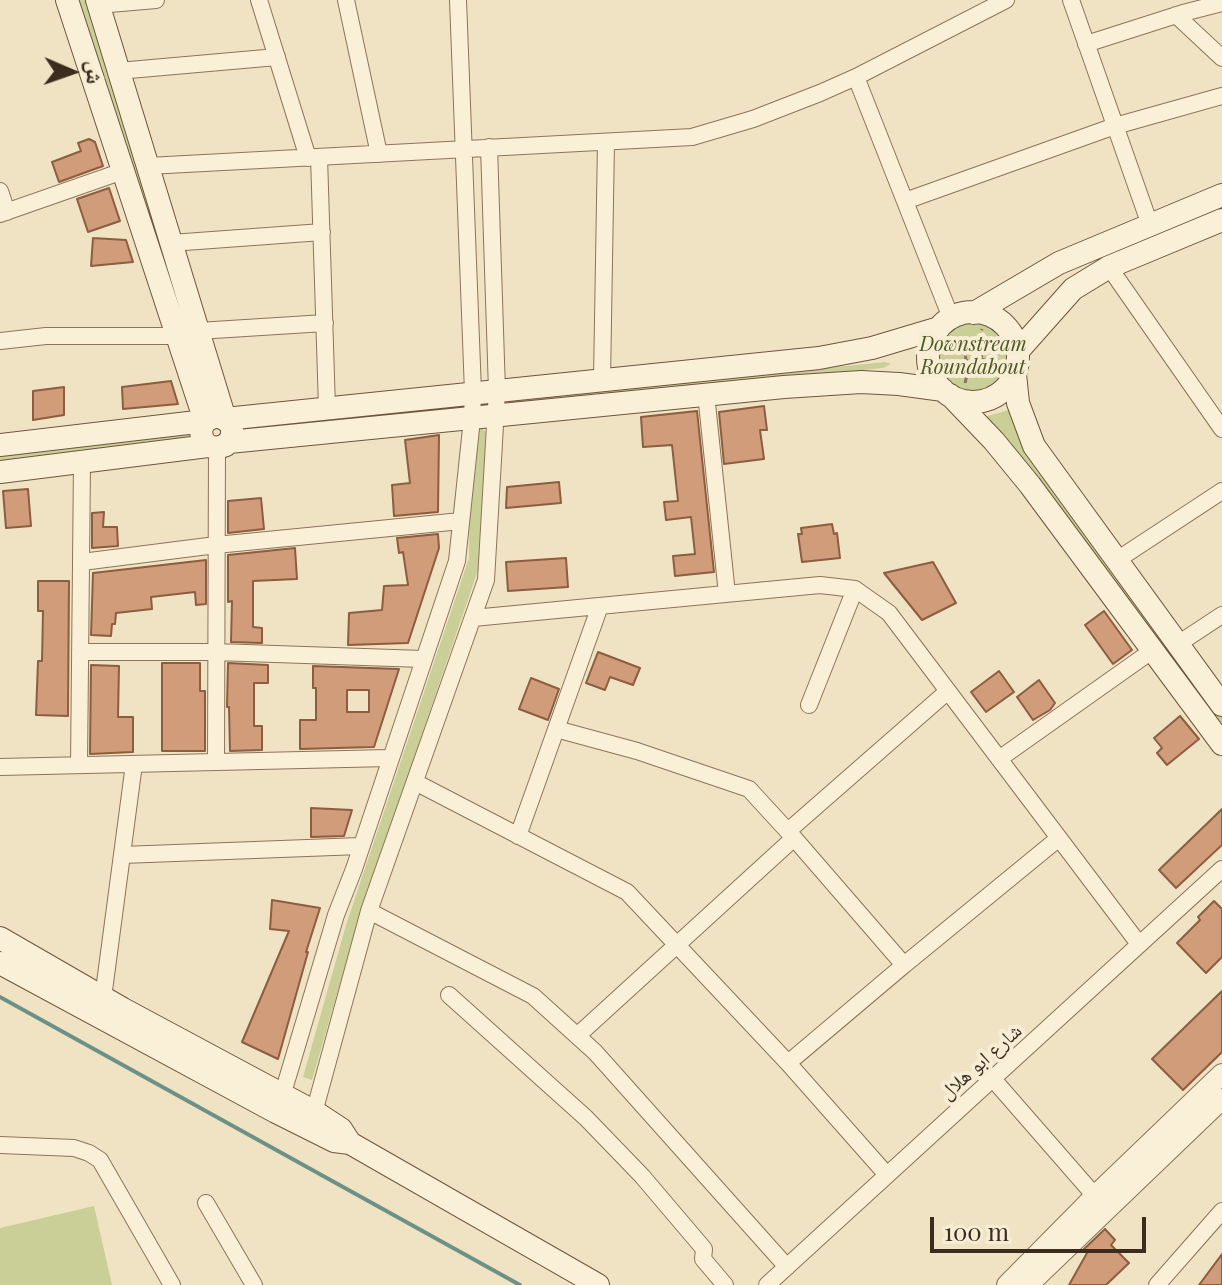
<!DOCTYPE html>
<meta charset="utf-8">
<style>
body{margin:0}
#map{position:relative;width:1222px;height:1285px;overflow:hidden;background:#f0e3c4;font-family:"Playfair Display","Noto Naskh Arabic",serif}
canvas{display:block}
.north{position:absolute;left:32px;top:32px;width:80px;height:80px;-webkit-text-stroke:6px #f7edd4;paint-order:stroke;rotate:92deg;font-size:22px;font-weight:700;line-height:32px;text-align:center;color:#3b2c1e}
.north::after{content:'';display:block;margin:auto;width:28px;height:36px;background:#3b2c1e;clip-path:polygon(50% 0,100% 100%,50% 72%,0 100%)}
.scale{position:absolute;left:930px;top:1217px;width:216px;height:36px;box-sizing:border-box;border:4px solid #3b2c1e;border-top:0;padding-left:10px;font-size:24px;line-height:28px;white-space:nowrap;color:#3b2c1e;-webkit-text-stroke:6px #f7edd4;paint-order:stroke}
</style>
<div id="map">
<canvas width="1222" height="1285"></canvas>
<div class="north">ش</div>
<div class="scale">100 m</div>
</div>
<script>
const ctx = document.querySelector('canvas').getContext('2d');
ctx.lineJoin = 'round';
function fill(path, color) {
  ctx.fillStyle = color;
  ctx.fill(path, 'evenodd');
}
function shape(rows) {
  const path = new Path2D();
  for (const r of rows) {
    if (r.length === 3) {
      path.moveTo(r[0] + r[2], r[1]);
      path.arc(r[0], r[1], r[2], 0, 2 * Math.PI);
      continue;
    }
    path.moveTo(r[0], r[1]);
    for (let i = 2; i < r.length; i += 2) path.lineTo(r[i], r[i + 1]);
  }
  return path;
}
function stroke(path, color, width, dash) {
  ctx.strokeStyle = color;
  ctx.lineWidth = width;
  ctx.lineCap = dash ? 'butt' : 'round';
  ctx.setLineDash(dash || []);
  ctx.stroke(path);
}
function drawText(font, color, halo, rows, align = 'center') {
  ctx.font = font + ' "Playfair Display","Noto Naskh Arabic",serif';
  ctx.lineWidth = 8;
  ctx.setLineDash([]);
  ctx.textBaseline = 'middle';
  ctx.strokeStyle = halo;
  ctx.fillStyle = color;
  for (const [text, x, y, turn = 0] of rows) {
    ctx.save();
    ctx.translate(x, y);
    ctx.rotate((+turn || 0) * Math.PI / 180);
    ctx.textAlign = isNaN(turn) ? turn : align;
    if (halo) ctx.strokeText(text, 0, 0);
    ctx.fillText(text, 0, 0);
    ctx.restore();
  }
}
fill(shape([
 [78,0,86,0,208,382,198,384],
 [973,356,37],
 [885,362,891,364,883,368,245,433,244,426],
 [1015,408,1038,468,1222,716,1222,729,1030,467,1012,446,981,418],
 [481,427,486,432,478,570,356,928,312,1080,303,1077,346,925,469,558,470,432],
 [194,432,188,437,0,461,0,452],
 [94,1206,112,1285,0,1285,0,1228]
]), '#c9cf97');
stroke(shape([
 [0,997,520,1285]
]), '#6c9288', 4);
const building = shape([
 [89,139,95,142,103,166,59,182,52,162,81,151,78,143,89,139],
 [109,188,120,221,88,232,77,199,109,188],
 [93,238,126,240,133,262,91,266,93,238],
 [171,381,178,404,123,409,122,387,171,381],
 [64,387,64,415,33,420,33,391,64,387],
 [764,406,767,430,760,430,764,459,724,464,719,412,764,406],
 [697,411,714,572,675,576,673,556,695,554,691,517,666,520,664,502,678,501,672,445,643,447,641,417,697,411],
 [439,435,438,512,394,516,392,485,410,483,405,440,439,435],
 [559,482,561,503,506,508,507,487,559,482],
 [28,489,31,526,6,528,3,491,28,489],
 [261,498,264,529,228,533,228,501,261,498],
 [104,512,103,527,117,527,118,546,92,548,92,513,104,512],
 [832,524,834,534,837,533,840,558,802,562,798,534,802,534,801,528,832,524],
 [438,534,439,548,408,643,348,645,349,613,382,610,384,586,408,585,403,552,399,553,397,538,438,534],
 [295,548,297,579,253,581,253,627,262,628,262,643,231,642,232,601,228,602,228,555,295,548],
 [566,558,568,587,508,591,506,562,566,558],
 [206,560,206,604,196,605,195,592,151,597,152,609,116,613,115,624,112,624,111,636,91,635,93,573,206,560],
 [933,562,956,603,922,620,884,573,933,562],
 [38,581,69,581,68,716,36,715,38,661,42,661,43,611,38,611,38,581],
 [1104,611,1132,650,1113,664,1085,625,1104,611],
 [598,652,640,668,633,685,610,677,605,690,586,683,598,652],
 [162,663,200,663,200,691,205,691,205,751,162,751,162,663],
 [228,663,268,665,268,683,254,683,254,726,262,726,262,750,230,751,229,707,227,707,228,663],
 [91,665,119,666,118,717,133,717,133,752,90,754,91,665],
 [313,666,399,669,374,747,300,749,300,720,316,720,316,688,313,688,313,666],
 [347,690,369,690,369,712,347,712,347,690],
 [999,671,1014,692,986,712,971,692,999,671],
 [531,678,559,689,548,720,519,709,531,678],
 [1039,680,1055,703,1050,710,1033,720,1017,697,1039,680],
 [1180,716,1199,739,1167,765,1157,753,1162,748,1154,738,1180,716],
 [311,808,352,810,344,836,311,837,311,808],
 [1222,809,1222,845,1176,888,1159,870,1222,809],
 [272,900,320,908,306,952,308,952,278,1059,242,1042,289,931,270,929,272,900],
 [1214,901,1222,909,1222,957,1206,973,1177,943,1200,920,1198,917,1214,901],
 [1222,991,1222,1052,1183,1090,1152,1059,1222,991],
 [1105,1229,1115,1240,1111,1245,1129,1263,1106,1285,1069,1285,1087,1253,1083,1250,1105,1229],
 [1222,1254,1222,1285,1199,1285,1222,1254]
]);
fill(building, '#d09c79');
stroke(building, '#8c5d3e', 2);
const minor = shape([
 [259,0,308,158],
 [346,0,379,154],
 [1071,0,1150,225],
 [98,5,156,0],
 [1176,15,1222,58],
 [1086,44,1183,13,1222,3],
 [118,71,277,57],
 [856,77,951,318],
 [319,157,327,408],
 [148,166,692,137,753,119,820,93,856,77,1006,0],
 [0,191,7,212],
 [905,201,1115,126,1222,96],
 [0,214,123,171],
 [171,243,322,232],
 [1109,267,1222,429],
 [198,331,325,323],
 [0,341,46,336,177,336],
 [602,380,606,142],
 [706,394,727,594],
 [1117,560,1222,491],
 [82,562,216,545,461,521],
 [473,618,820,585,855,589,889,613,1139,944],
 [1178,644,1222,615],
 [80,652,216,652,423,659],
 [809,705,855,589],
 [556,729,637,751,749,789,794,838,904,965,788,1063],
 [999,759,1153,650],
 [216,762,217,448],
 [79,765,82,462],
 [0,767,389,758],
 [415,782,627,892,788,1063,887,1175],
 [788,831,948,691],
 [518,836,600,606],
 [122,855,360,846],
 [369,911,533,996,595,1052,787,1267],
 [904,965,1059,838],
 [449,995,586,1118,642,1176,704,1249,703,1259,725,1285],
 [103,998,134,764],
 [577,1036,794,838],
 [993,1079,1095,1196],
 [280,1103,336,915,354,869,457,561,472,419,473,392,458,0],
 [312,1120,369,911,486,580,497,391,489,147],
 [0,1145,74,1148,89,1153,100,1160,172,1285],
 [206,1203,254,1285],
 [767,1285,1222,869],
 [1157,1285,1222,1211]
]);
const tertiary = shape([
 [1007,1285,1095,1196,1222,1074],
 [1028,1285,1222,1099]
]);
const secondary = shape([
 [97,0,225,419,819,358,872,348,939,328],
 [973,357,45],
 [974,313,1059,263,1222,195],
 [1018,351,1073,289,1109,267,1222,220],
 [1015,374,1018,403,1034,446,1222,705],
 [950,395,994,441,1030,485,1222,744],
 [229,442,784,387,861,382,899,384,943,390],
 [0,445,205,421,214,417,220,417,229,422,232,427,232,437,226,445,217,448,208,446,202,439,201,430,205,421,67,0],
 [0,472,208,446],
 [0,938,123,1009,315,1112,341,1129,350,1143],
 [0,963,276,1112,334,1141,350,1143,598,1285]
]);
stroke(minor, '#8c745a', 18);
stroke(tertiary, '#8c745a', 22);
stroke(secondary, '#6e553d', 24);
stroke(shape([
 [942,347,965,354],
 [976,348,982,353,981,359,976,364,970,363,966,360,965,354,968,350,976,348,982,329],
 [981,359,1001,365],
 [965,383,970,363]
]), '#8c745a', 3, [6, 4]);
stroke(minor, '#faf0d8', 16);
stroke(tertiary, '#faf0d8', 20);
stroke(secondary, '#faf0d8', 22);
drawText('italic 20px', '#4c5924', '#f7edd4', [
 ["Downstream",973,345],
 ["Roundabout",973,368]
]);
drawText('20px', '#3b2c1e', '#f7edd4', [
 ["شارع ابو هلال",981,1062,-42]
]);
</script>
